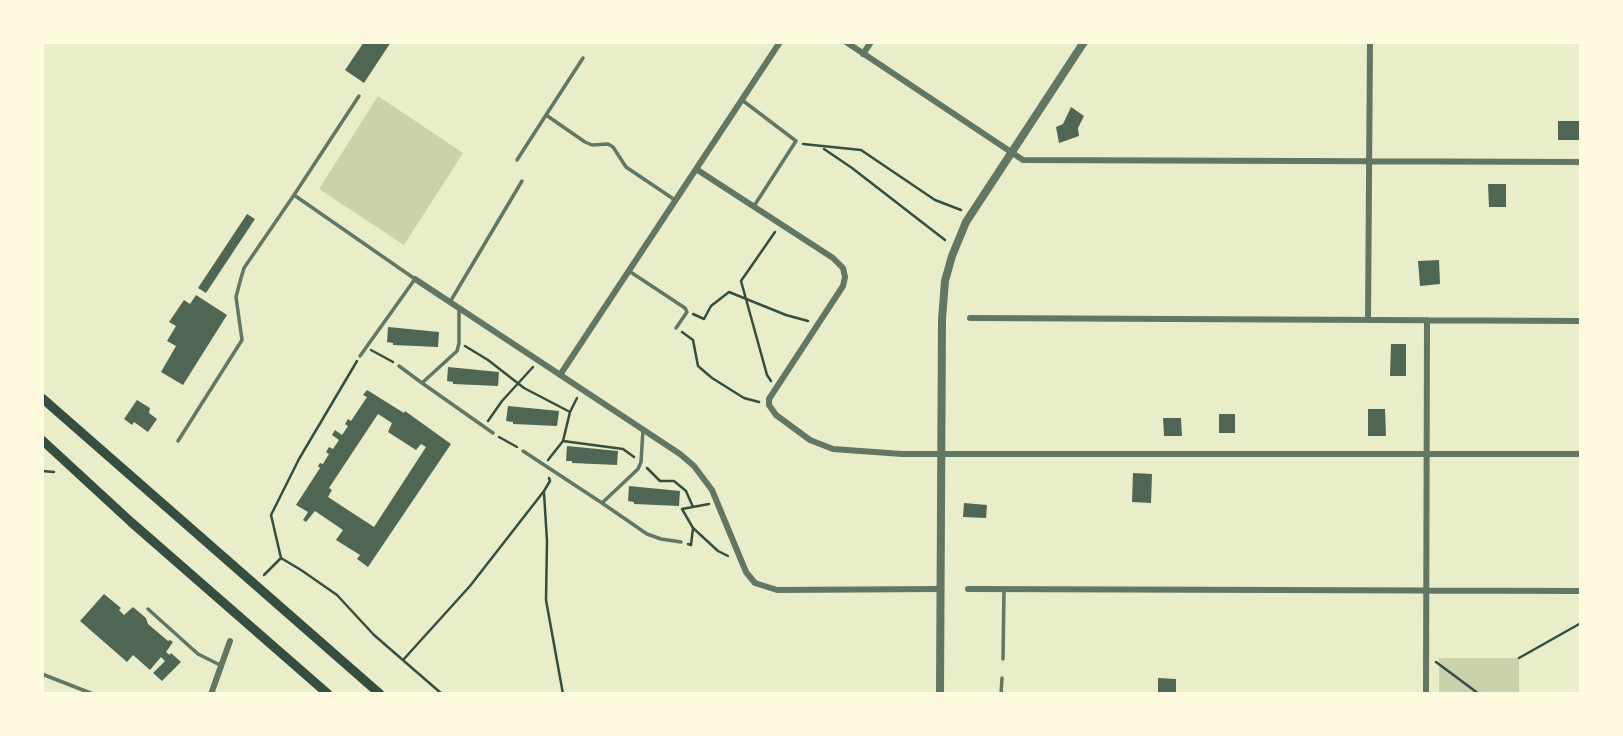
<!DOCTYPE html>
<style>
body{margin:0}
#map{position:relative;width:1623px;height:736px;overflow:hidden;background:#e9edc9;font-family:"Exo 2",sans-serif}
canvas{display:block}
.frame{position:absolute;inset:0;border:44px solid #fefae0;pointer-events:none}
</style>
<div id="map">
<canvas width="1623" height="736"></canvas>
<div class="frame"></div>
</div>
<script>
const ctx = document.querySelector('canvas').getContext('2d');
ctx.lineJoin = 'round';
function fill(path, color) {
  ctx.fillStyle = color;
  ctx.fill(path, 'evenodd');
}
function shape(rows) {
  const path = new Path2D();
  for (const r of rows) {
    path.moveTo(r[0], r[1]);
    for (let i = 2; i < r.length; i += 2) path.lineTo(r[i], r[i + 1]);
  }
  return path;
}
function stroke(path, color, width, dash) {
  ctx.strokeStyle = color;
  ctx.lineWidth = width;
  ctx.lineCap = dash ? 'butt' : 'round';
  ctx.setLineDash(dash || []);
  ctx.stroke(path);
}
fill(shape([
 [378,96,463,153,404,245,319,189],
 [1439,658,1519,658,1519,694,1439,694]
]), '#cad2ad');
fill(shape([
 [364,42,391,42,364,83,345,70],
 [1071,107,1084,116,1078,128,1079,136,1059,143,1056,127,1063,124],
 [1558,121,1580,121,1580,140,1558,140],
 [1488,184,1506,184,1506,207,1489,207],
 [247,214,255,219,206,293,198,288],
 [1439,260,1440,284,1420,286,1418,261],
 [196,295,227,315,183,385,161,372,176,346,167,341,176,326,169,322,184,300,190,304],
 [388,327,439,332,438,347,393,345,393,343,387,342],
 [1391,344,1406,344,1406,376,1390,376],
 [448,367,499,372,498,386,453,384,453,382,447,381],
 [367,390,404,413,405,411,451,444,368,567,357,559,360,555,336,540,343,530,315,511,306,522,303,520,308,512,296,505,320,468,318,466,320,463,323,464,329,454,326,452,329,447,333,449,339,440,332,435,335,430,342,435,348,426,345,424,348,419,351,421,367,397,363,395],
 [378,414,392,423,388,432,416,450,421,444,426,447,374,527,328,497,332,490,329,488],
 [137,400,150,408,149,413,157,419,148,432,134,422,132,425,124,419],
 [508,406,559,411,557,426,513,424,513,422,506,421],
 [1368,409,1385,409,1386,436,1368,436],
 [1219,414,1235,414,1235,433,1219,433],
 [1163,418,1181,418,1182,436,1164,436],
 [567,446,618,451,617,465,572,463,572,461,566,461],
 [1133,473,1152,474,1151,503,1132,502],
 [629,486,680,491,679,506,634,504,634,502,628,501],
 [964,503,987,505,986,518,963,517],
 [104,594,121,608,119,610,124,615,133,607,146,618,148,624,168,641,170,640,173,642,166,652,170,655,171,653,181,662,162,681,153,673,165,661,161,657,150,670,133,655,127,662,80,621],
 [1158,678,1176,679,1176,694,1158,694]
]), '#4f6655');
stroke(shape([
 [803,144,861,150,935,200,961,210],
 [824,149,852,168,945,240],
 [693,314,704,319,711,306,729,292,786,315,808,321],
 [682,332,693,340,698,366,712,378,744,398,759,402],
 [465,346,488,360,524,388,570,412],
 [371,350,393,362],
 [771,381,767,375,741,281,775,232],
 [488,421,502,401,533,367],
 [499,437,517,447],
 [563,441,623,449,634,457],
 [548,460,563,441,570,412,577,398],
 [647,468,660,481,674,481,686,491,693,507],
 [42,471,54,472],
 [544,493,547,541,546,600,563,694],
 [709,504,682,509,693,528,718,551,728,556],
 [688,544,691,545,693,528],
 [281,558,271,515,299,459,357,361],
 [264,575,281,558,301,570,337,595,374,635,442,694],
 [1519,658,1581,623],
 [403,660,470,586,544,491,550,481,549,478],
 [1436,662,1479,694]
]), '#344e41', 2.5);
stroke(shape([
 [742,100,796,141,754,206],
 [546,115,583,58],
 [517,160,546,115,585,142,592,145,608,144,613,147,626,167,675,200],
 [294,195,359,96],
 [629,271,685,308,687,312,676,328],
 [450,302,522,181],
 [459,310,459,343,457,351,422,383,493,433],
 [399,366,422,383],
 [178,441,242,340,236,297,241,278,244,268,294,195,415,279,360,356],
 [523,451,602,503,638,469,641,462,643,430],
 [602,503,647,534,661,539,681,542],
 [148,609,198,654,220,665],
 [1003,659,1004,589],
 [42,674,93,694],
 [1001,694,1002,678]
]), '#617663', 3.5);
stroke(shape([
 [846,42,1023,160,1581,162],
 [863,54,871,42],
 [696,169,833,258,843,268,845,277,843,286,769,399,769,405,776,415,810,440,833,449,902,454,1581,454],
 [415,279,680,454,694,466,712,490,746,572,755,583,777,590,941,589],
 [970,318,1581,321],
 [1368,320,1370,42],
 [560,375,780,42],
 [968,589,1581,591],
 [211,694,230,641],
 [1426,694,1427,320]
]), '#617663', 6);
stroke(shape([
 [940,694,942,319,945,281,952,256,966,222,1084,42]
]), '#617663', 8);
stroke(shape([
 [42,398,380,694],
 [42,440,131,522,328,694]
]), '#344e41', 9);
</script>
